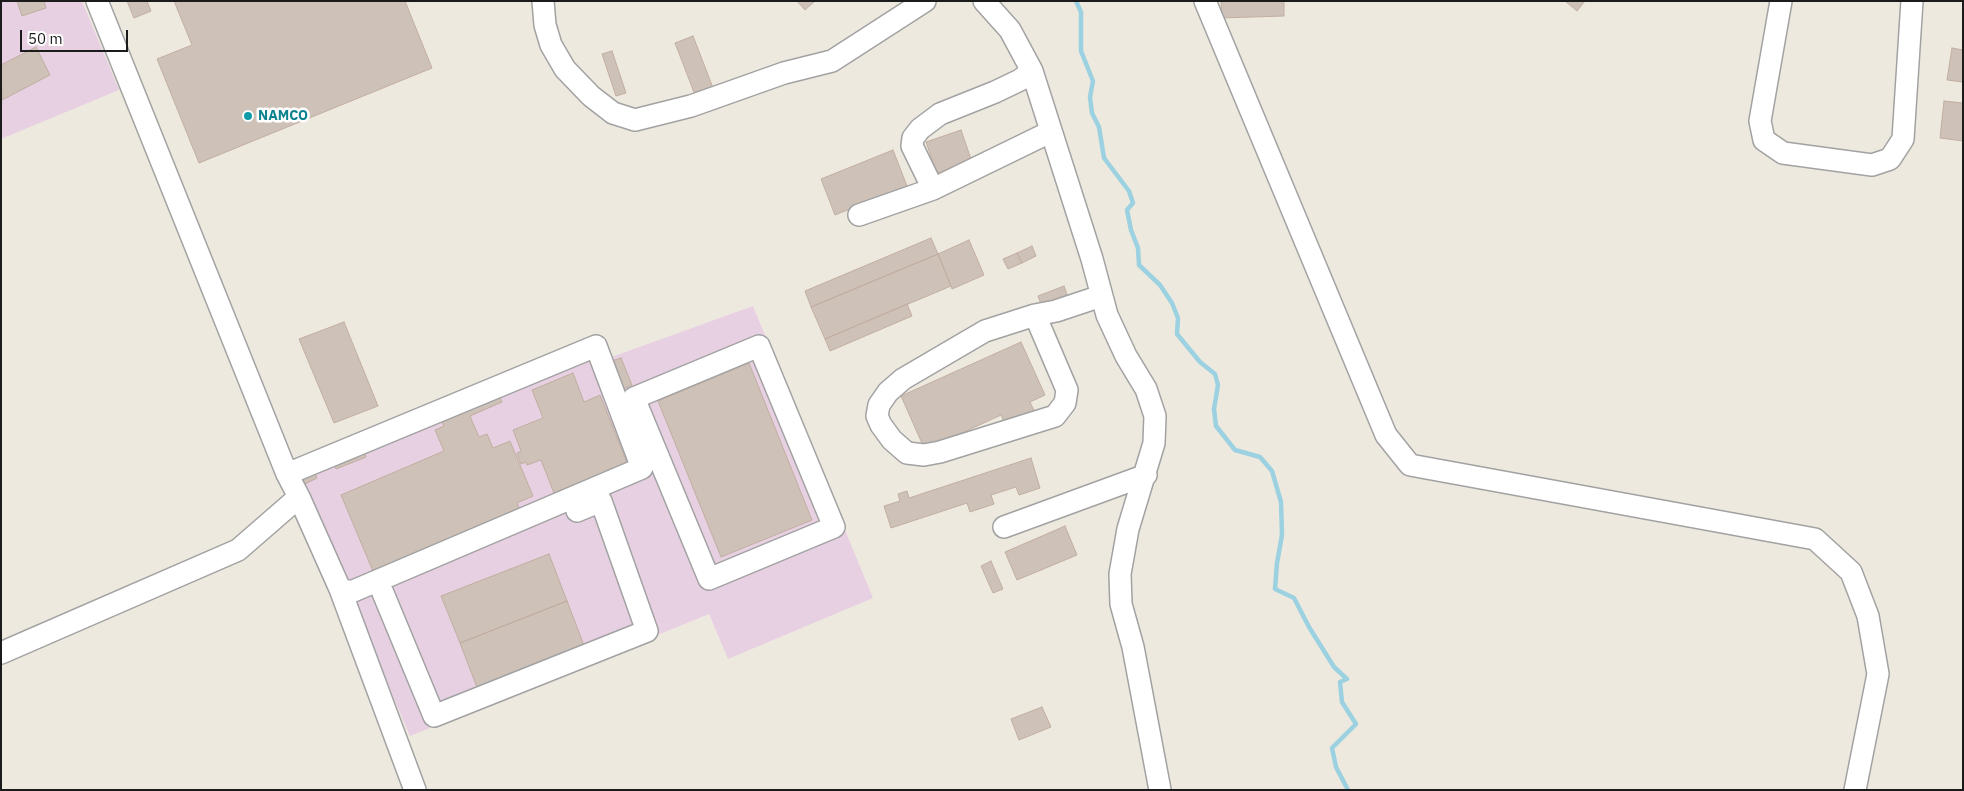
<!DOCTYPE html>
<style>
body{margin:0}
#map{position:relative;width:1964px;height:791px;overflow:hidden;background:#eee9df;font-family:"IBM Plex Sans",sans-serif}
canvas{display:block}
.frame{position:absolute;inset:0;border:2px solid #1b1b1b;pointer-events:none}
.scale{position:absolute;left:20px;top:30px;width:108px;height:22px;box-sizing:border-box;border:2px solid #1b1b1b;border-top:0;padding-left:6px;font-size:15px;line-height:18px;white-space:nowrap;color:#1b1b1b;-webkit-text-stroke:4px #fff;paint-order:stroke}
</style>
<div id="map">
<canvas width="1964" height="791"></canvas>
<div class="frame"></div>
<div class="scale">50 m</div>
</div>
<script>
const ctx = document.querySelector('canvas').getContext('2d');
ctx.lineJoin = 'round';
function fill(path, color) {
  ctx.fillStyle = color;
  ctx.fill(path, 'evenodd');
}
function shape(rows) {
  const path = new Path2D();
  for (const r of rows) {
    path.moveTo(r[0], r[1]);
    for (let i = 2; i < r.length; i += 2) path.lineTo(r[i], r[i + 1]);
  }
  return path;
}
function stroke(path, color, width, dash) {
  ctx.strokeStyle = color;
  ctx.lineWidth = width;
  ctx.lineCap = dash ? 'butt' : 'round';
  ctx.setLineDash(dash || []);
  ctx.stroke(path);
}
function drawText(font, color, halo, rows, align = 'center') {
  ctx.font = font + ' "IBM Plex Sans",sans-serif';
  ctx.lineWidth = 5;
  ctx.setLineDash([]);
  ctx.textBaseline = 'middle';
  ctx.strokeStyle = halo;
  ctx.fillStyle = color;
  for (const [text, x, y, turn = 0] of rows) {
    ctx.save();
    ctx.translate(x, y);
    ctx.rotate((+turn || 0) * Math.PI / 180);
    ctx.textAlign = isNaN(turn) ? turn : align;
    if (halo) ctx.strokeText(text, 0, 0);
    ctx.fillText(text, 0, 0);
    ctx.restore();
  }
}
fill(shape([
 [1,1,82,1,119,90,1,139],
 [753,306,873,598,728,659,709,614,410,736,295,468,597,339,606,359]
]), '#e8d0e3');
stroke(shape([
 [1076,1,1081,12,1081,51,1093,81,1090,97,1092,113,1099,127,1104,158,1129,191,1133,203,1127,210,1131,230,1138,248,1139,265,1160,285,1172,303,1178,318,1177,334,1200,362,1215,374,1218,385,1214,409,1216,426,1235,450,1260,457,1272,471,1281,502,1282,535,1277,563,1275,589,1294,598,1309,627,1334,667,1347,679,1340,682,1342,702,1356,724,1332,748,1336,767,1348,790]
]), '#9bd1e0', 4.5);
const building = shape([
 [17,1,44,1,46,8,22,16,17,1],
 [127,1,147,1,151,11,134,18,127,1],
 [174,1,405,1,432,68,199,163,157,59,192,45,174,1],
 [797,1,815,1,805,10,797,1],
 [1221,1,1284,1,1284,16,1222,18,1221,1],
 [1565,1,1585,1,1577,11,1565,1],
 [693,36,715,93,697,100,675,43,693,36],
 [36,47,50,75,2,100,1,65,36,47],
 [1952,48,1963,50,1963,82,1947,80,1952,48],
 [612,51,626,93,616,96,602,54,612,51],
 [1944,101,1963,103,1963,141,1940,138,1944,101],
 [961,130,972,162,937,174,926,142,961,130],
 [893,150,907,186,835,215,821,179,893,150],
 [931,238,938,254,811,307,805,291,931,238],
 [969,240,984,275,952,289,938,254,969,240],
 [1032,246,1036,256,1022,263,1017,253,1032,246],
 [1017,253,1022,263,1008,269,1003,259,1017,253],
 [938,254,951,286,825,339,811,307,938,254],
 [1064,286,1069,300,1043,310,1038,296,1064,286],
 [907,304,912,316,830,351,825,339,907,304],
 [344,322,378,406,334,423,299,339,344,322],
 [1021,342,1045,395,1030,402,1036,415,1007,428,1001,415,925,450,901,396,1021,342],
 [621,358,632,385,623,389,612,361,621,358],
 [749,363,812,520,721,557,658,401,749,363],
 [573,373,584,402,600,395,627,463,554,493,541,460,527,465,526,462,521,464,517,453,521,451,513,430,543,418,532,390,573,373],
 [498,393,502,402,470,416,479,437,487,434,493,448,510,441,533,496,517,503,521,513,375,576,341,495,444,451,435,430,444,426,440,418,498,393],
 [363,449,366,457,336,469,333,462,363,449],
 [1031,458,1040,488,1019,495,1016,487,991,495,994,504,970,512,967,503,891,528,884,506,900,501,898,494,907,491,909,498,1031,458],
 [312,466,317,478,305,484,300,472,312,466],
 [1065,526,1077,555,1017,580,1005,552,1065,526],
 [549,554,567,601,460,643,441,596,549,554],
 [991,561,1003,589,993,593,981,566,991,561],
 [567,601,585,648,478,690,460,643,567,601],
 [1042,707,1051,727,1019,740,1011,719,1042,707]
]);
fill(building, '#cec1b8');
stroke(building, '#c1aea0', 1);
const minor = shape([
 [97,1,287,474,299,497,340,589,415,790],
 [543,1,545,25,551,45,565,69,591,96,613,113,635,120,691,106,784,73,832,61,925,1],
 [984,1,1010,30,1032,71,1092,259,1107,315,1126,356,1146,389,1155,416,1154,443,1128,529,1120,574,1121,604,1133,647,1160,790],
 [1205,1,1386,435,1410,465,1815,539,1851,572,1868,616,1878,674,1855,790],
 [1781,1,1760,121,1764,140,1783,153,1872,165,1890,159,1903,139,1912,1],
 [933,189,912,146,913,138,920,129,940,114,995,92,1020,80,1032,71],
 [859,215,933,189,1050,132],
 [1035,315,1067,390,1065,403,1055,416,940,452,924,455,907,453,892,440,881,425,877,416,879,405,888,392,903,379,985,331,1035,315,1056,311,1101,296],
 [759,346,834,527,709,579,634,398,759,346],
 [287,474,596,346,642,468,351,592,340,589],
 [1004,527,1146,475],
 [383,593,434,716,647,631,601,501,577,511],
 [1,653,238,550,299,497]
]);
stroke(minor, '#a2a2a2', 24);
stroke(minor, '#fff', 21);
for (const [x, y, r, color] of [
 [248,116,5,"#0f9aa8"]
]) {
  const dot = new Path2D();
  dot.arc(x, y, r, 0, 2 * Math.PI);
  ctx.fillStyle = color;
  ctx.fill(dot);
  stroke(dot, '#fff', 2);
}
drawText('bold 14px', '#0d838f', '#fff', [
 ["NAMCO",258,116]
], 'left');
</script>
